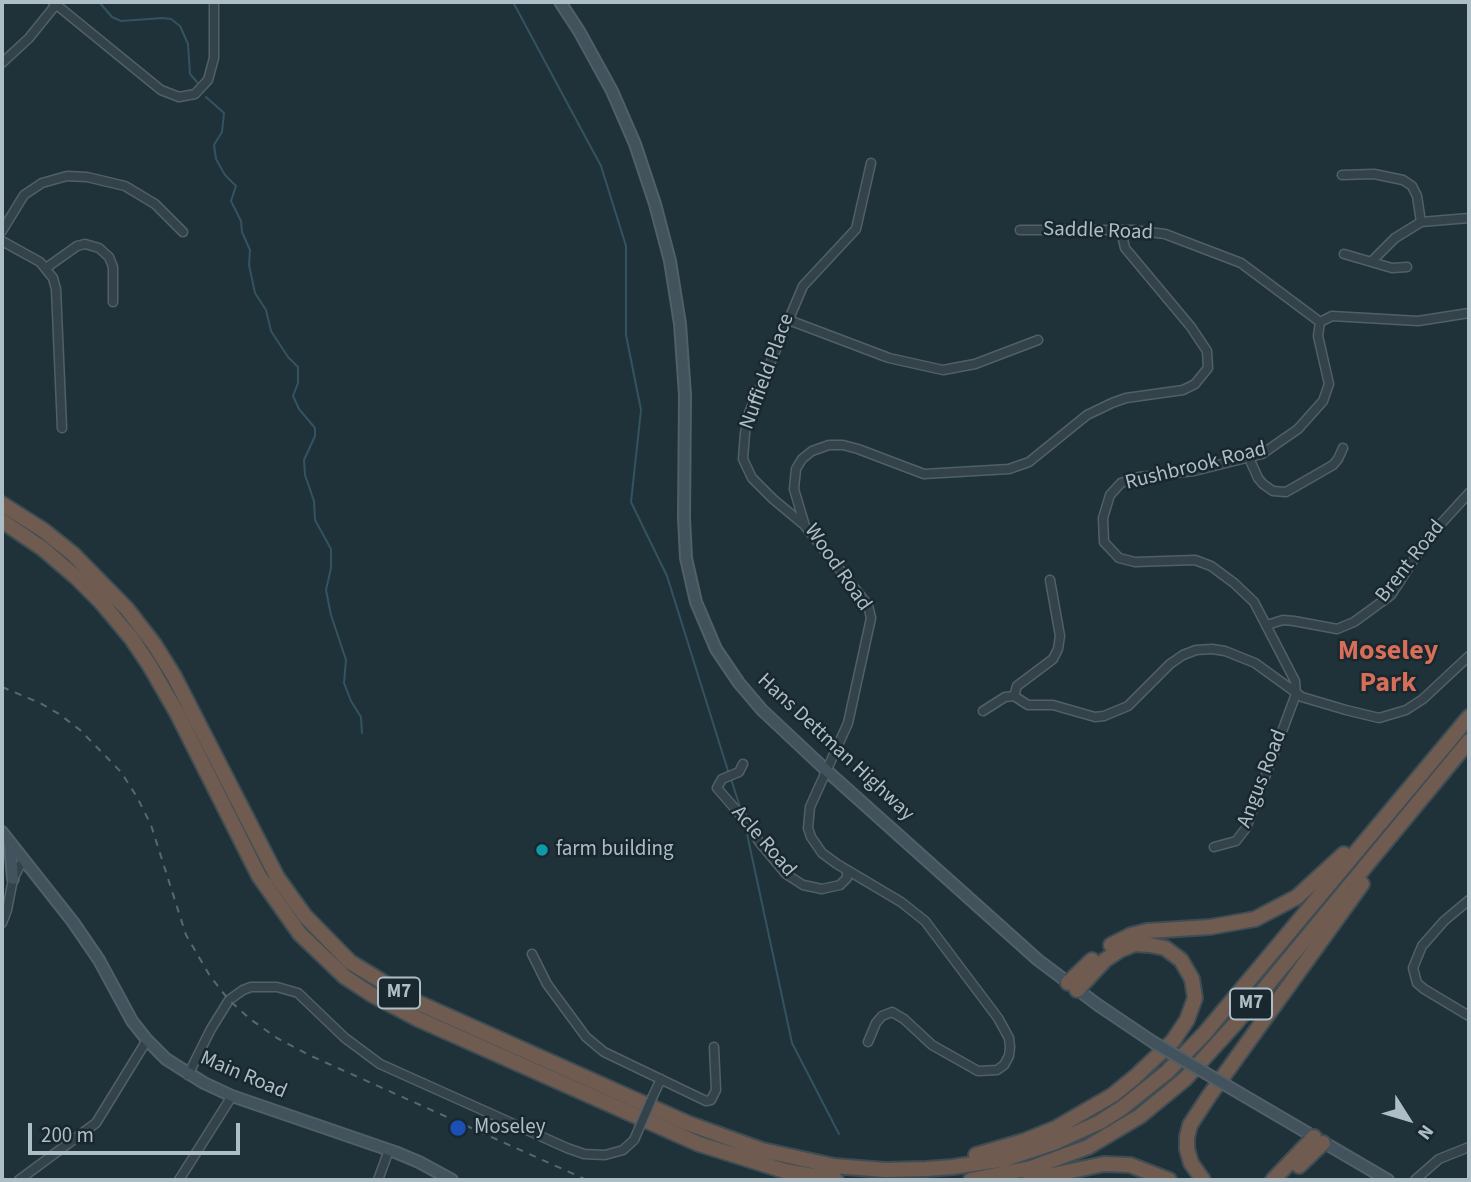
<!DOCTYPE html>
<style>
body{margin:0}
#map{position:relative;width:1471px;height:1182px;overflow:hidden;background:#203239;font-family:"Source Sans 3",sans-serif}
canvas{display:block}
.frame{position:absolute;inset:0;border:4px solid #aebec6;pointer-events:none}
.north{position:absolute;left:1373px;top:1084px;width:70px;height:70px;-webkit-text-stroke:5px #19272e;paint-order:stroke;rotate:127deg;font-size:19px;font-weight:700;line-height:28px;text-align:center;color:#aebec6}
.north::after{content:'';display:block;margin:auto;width:24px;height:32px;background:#aebec6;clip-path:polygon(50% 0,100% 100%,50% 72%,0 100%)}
.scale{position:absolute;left:28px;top:1123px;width:212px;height:32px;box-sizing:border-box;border:4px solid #aebec6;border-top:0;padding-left:9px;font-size:21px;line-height:24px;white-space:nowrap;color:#aebec6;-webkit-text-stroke:5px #19272e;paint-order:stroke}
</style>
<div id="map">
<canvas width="1471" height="1182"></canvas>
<div class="frame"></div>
<div class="north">N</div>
<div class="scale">200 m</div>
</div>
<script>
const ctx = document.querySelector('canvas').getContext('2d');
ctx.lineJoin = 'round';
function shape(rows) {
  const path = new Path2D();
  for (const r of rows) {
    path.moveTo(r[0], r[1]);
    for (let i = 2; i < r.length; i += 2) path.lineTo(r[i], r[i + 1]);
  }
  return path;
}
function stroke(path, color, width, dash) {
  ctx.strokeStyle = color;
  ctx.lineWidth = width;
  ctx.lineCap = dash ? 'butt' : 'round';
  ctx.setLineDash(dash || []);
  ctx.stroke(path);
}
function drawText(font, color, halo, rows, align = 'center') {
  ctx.font = font + ' "Source Sans 3",sans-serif';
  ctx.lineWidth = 5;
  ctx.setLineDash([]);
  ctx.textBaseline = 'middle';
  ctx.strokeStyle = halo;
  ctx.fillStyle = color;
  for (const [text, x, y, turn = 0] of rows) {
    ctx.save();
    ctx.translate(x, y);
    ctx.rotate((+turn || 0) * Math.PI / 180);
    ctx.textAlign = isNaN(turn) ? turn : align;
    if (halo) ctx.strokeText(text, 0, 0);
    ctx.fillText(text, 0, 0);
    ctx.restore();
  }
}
stroke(shape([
 [99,2,112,17,121,21,163,18,171,19,180,26,188,44,190,74,197,82],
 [513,2,601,166,626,246,626,335,641,410,631,502,667,576,729,774],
 [206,97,224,113,222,132,214,145,216,159,225,175,236,186,231,201,241,221,242,232,250,250,249,265,255,293,266,310,271,331,288,357,298,367,298,383,293,396,299,409,315,428,315,436,304,460,305,475,314,501,315,520,331,549,331,568,326,590,331,615,346,660,344,683,351,701,361,717,362,733],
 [731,779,741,810],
 [746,829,792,1043,839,1134]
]), '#335361', 2);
const street = shape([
 [53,2,161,90,179,97,195,94,208,80,214,58,214,2],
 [2,63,29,38,58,2],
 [1342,175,1374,174,1403,180,1412,186,1417,196,1421,222],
 [1020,230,1133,230,1165,234,1241,263,1320,322],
 [2,231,24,195,42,183,67,176,87,177,125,186,155,204,183,232],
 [2,241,40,262,53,278,56,289,62,428],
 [1344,254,1392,268,1407,267],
 [1372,261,1395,238,1421,222,1469,218],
 [46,268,77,246,85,244,99,248,109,257,113,267,113,302],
 [786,319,889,358,943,370,975,364,1038,340],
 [1320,322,1332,316,1418,321,1469,313],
 [1249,458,1258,478,1263,484,1273,491,1286,492,1333,465,1338,459,1343,448],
 [803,524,773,499,752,478,743,459,745,433,749,413,803,286,856,229,871,163],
 [1267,625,1283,620,1294,621,1337,629,1354,622,1391,595,1427,539,1469,493],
 [1014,696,1028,705,1053,705,1095,717,1104,716,1128,706,1170,664,1183,655,1196,650,1212,649,1225,651,1255,663,1302,697,1346,710,1379,718,1406,710,1423,699,1469,656],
 [1014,696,1017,686,1053,659,1058,649,1060,636,1050,580],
 [983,711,1005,697,1014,696],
 [743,764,739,772,722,779,717,788,744,819,760,843,786,874,803,885,822,889,840,885,847,878,847,871],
 [1214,847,1236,841,1246,828,1296,694,1295,681,1254,602,1234,583,1211,566,1195,560,1135,562,1119,558,1104,542,1103,518,1110,495,1121,483,1139,477,1194,471,1262,454,1298,429,1323,401,1329,384,1318,336,1320,322],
 [1469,900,1444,921,1422,946,1413,968,1417,983,1424,989,1469,1016],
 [2,923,7,910,13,879,23,860],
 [532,954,547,984,586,1037,604,1052,706,1101,711,1100,716,1090,714,1047],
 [868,1042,876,1023,882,1016,892,1012,904,1019,932,1045,978,1071,997,1070,1004,1065,1009,1056,1010,1047,1009,1038,998,1018,925,921,901,902,837,864,822,853,811,837,808,828,810,807,848,723,871,618,868,605,805,526,794,489,796,469,802,459,812,451,829,445,843,445,858,449,924,474,1009,469,1029,462,1087,415,1112,403,1126,398,1183,390,1195,384,1208,368,1207,351,1191,327,1125,248,1121,230],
 [188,1075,211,1029,229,1000,243,990,251,987,277,987,298,993,345,1038,380,1064,567,1148,584,1154,605,1155,623,1150,634,1140],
 [653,1096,661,1079],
 [19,1180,96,1123,147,1040],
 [179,1180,232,1096],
 [378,1180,389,1150],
 [1415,1180,1439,1159,1469,1147]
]);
const secondary = shape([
 [560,2,579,31,612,91,635,144,655,204,670,261,680,324,685,395,684,518,686,558,696,602,716,649,739,683,762,710,827,771,1038,960,1098,1005,1153,1042],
 [2,832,73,922,99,960,132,1021,147,1040,166,1059,204,1083,232,1096,395,1152,419,1162,452,1180],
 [10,844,13,879],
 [1241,1094,1388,1180]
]);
const highway = shape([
 [2,504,43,530,73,554,127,609,154,644,174,676,277,877,305,916,350,962,414,1001,687,1123,762,1150,834,1166,885,1170,926,1169,953,1167,1005,1159,1056,1142,1100,1122,1122,1108,1167,1072,1205,1033,1469,717],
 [2,521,42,548,77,578,101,602,132,639,150,666,177,713,259,876,300,934,345,977,371,994,418,1019,699,1144,785,1171,836,1180],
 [1111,945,1131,935,1147,931,1210,927,1255,919,1297,897,1344,854],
 [1068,983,1092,960],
 [976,1155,1024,1141,1056,1128,1113,1095,1135,1077,1173,1041,1187,1020,1195,998,1192,979,1181,960,1165,948,1150,945,1135,944,1120,950,1105,960,1077,990],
 [1299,1166,1323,1143],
 [971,1180,1031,1168,1088,1147,1140,1116,1185,1079,1235,1024,1469,741],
 [1029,1180,1104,1164,1130,1165,1169,1180],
 [1203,1180,1191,1163,1187,1149,1187,1137,1190,1125,1209,1096,1362,884],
 [1273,1180,1314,1137]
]);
stroke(street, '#516067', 11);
stroke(secondary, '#516067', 14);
stroke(highway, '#3e4d54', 18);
stroke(street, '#34434a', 8);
stroke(secondary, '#42535d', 10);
stroke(highway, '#705b51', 14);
stroke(shape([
 [2,687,40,703,59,714,80,730,121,772,137,797,151,825,186,935,210,976,229,1000,250,1019,277,1038,309,1055,587,1180]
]), '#566871', 2, [7, 7]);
const streetBridge = shape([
 [634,1140,653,1096]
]);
const secondaryBridge = shape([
 [1153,1042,1241,1094]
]);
stroke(streetBridge, '#516067', 11, []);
stroke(secondaryBridge, '#516067', 14, []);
stroke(streetBridge, '#34434a', 8);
stroke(secondaryBridge, '#42535d', 10);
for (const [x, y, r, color] of [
 [542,850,7,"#0f9aa8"],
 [458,1128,9,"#1a4fb4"]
]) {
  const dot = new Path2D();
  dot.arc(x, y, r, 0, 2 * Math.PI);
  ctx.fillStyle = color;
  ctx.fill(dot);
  stroke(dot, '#19272e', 2.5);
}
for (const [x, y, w] of [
 [399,993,42],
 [1251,1004,42]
]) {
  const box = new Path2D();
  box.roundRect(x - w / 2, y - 15.5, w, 31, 5);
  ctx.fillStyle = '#19272e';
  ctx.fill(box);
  stroke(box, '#aebec6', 2);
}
drawText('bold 19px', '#aebec6', null, [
 ["M7",399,993],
 ["M7",1251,1004]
]);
drawText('21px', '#aebec6', '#19272e', [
 ["Saddle Road",1098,232,2],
 ["Nuffield Place",768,372,-70],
 ["Rushbrook Road",1196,467,-14],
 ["Brent Road",1411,562,-52],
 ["Wood Road",837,568,55],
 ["Hans Dettman Highway",835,748,43],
 ["Angus Road",1263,779,-69],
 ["Acle Road",763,842,49],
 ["Main Road",243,1076,23]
]);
drawText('21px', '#aebec6', '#19272e', [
 ["farm building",556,850],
 ["Moseley",474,1128]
], 'left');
drawText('bold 28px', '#d66e59', '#19272e', [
 ["Moseley",1388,653],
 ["Park",1388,685]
]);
</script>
